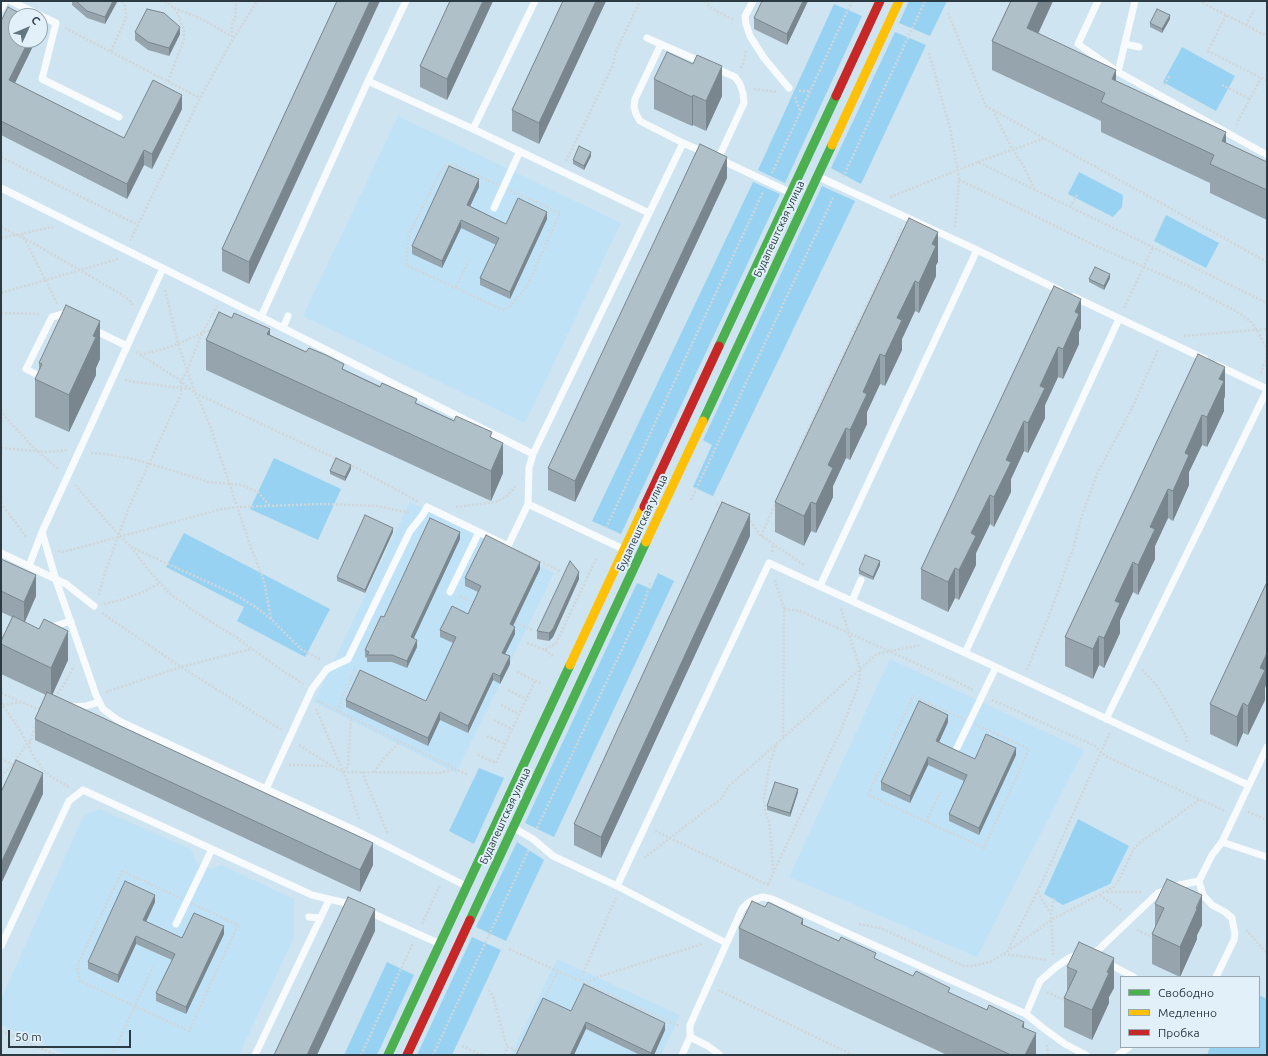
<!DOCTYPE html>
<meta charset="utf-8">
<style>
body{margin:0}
#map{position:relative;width:1268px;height:1056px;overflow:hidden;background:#cee4f0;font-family:Ubuntu,sans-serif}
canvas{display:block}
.frame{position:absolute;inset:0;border:2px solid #2b3a43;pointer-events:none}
.legend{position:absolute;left:1120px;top:976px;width:140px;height:72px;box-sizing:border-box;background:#e1f0f9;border:1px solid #98a7b0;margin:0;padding:5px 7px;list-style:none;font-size:12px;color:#2b3a43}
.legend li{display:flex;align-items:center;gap:8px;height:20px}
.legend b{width:20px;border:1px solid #98a7b0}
.north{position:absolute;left:8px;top:8px;width:40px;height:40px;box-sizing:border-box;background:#e1f0f9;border:1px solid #98a7b0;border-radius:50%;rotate:46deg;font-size:11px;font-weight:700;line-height:16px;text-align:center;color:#2b3a43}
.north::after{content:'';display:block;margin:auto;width:14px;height:18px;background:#647680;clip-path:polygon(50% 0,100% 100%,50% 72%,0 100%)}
.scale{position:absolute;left:8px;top:1030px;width:123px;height:18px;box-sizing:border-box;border:2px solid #2b3a43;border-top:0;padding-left:5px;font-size:12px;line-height:14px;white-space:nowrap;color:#2b3a43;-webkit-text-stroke:3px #e1f0f9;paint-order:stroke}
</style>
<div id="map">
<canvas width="1268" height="1056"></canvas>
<div class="frame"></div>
<ul class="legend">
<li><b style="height:5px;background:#4caf50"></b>Свободно</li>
<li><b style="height:5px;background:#ffc107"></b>Медленно</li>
<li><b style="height:5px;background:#c62828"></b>Пробка</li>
</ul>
<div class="north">С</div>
<div class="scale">50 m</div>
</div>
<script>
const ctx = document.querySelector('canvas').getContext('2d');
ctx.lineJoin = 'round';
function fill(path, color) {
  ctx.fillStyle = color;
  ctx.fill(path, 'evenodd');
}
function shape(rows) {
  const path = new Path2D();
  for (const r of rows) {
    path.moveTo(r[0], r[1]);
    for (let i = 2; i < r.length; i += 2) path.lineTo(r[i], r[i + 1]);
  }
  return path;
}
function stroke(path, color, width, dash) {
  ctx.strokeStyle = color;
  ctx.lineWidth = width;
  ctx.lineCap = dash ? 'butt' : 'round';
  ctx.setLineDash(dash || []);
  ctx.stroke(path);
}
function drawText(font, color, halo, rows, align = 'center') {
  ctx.font = font + ' Ubuntu,sans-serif';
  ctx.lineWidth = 4;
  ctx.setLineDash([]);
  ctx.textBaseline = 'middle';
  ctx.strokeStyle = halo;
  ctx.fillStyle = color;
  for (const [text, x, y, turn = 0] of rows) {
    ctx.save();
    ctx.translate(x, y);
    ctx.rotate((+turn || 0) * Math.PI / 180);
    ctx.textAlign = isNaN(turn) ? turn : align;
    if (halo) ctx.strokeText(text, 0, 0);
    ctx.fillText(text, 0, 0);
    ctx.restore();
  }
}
fill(shape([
 [398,116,621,223,525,423,303,316],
 [410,502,554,573,456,773,314,702],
 [890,659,1084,750,977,957,789,877],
 [100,809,191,849,196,862,203,866,211,869,222,865,294,899,294,937,239,1055,67,1055,1,1025,1,999,84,815],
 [557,959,680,1015,661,1055,511,1055]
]), '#c0e2f7');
fill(shape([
 [909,1,947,1,930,36,899,23],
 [834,4,862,16,785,183,758,170],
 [895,32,926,45,861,184,831,168],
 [1182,47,1235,76,1216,111,1163,82],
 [1079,172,1123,195,1122,207,1113,217,1068,194],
 [753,182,780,194,621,534,592,521],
 [822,186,855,201,713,496,693,487,712,445,703,440],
 [1166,215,1219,243,1206,268,1154,241],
 [274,458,341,489,318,540,250,509],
 [184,533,330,609,305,657,237,621,244,607,166,567],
 [658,573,674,581,554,837,525,823,637,583,651,589],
 [479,768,504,778,474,844,449,831],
 [1078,819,1129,846,1110,884,1063,905,1044,894],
 [517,842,544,860,506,941,476,927],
 [472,937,501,950,452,1055,417,1055],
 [387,962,414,975,377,1055,344,1055],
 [1259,995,1267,999,1267,1055,1207,1055,1210,1047,1259,1047]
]), '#98d2f3');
stroke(shape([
 [165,1,174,8,178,14,184,30,184,40,168,81],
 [705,1,713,9,734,20],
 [1199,1,1267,36],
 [174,8,200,18,231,36],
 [948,13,986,106,1267,262],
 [1226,15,1208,51,1267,81],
 [1246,25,1254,10],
 [65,28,200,98],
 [232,37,232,25,235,17,236,1],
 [111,51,126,18,125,6,122,1],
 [929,53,950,128,958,171,959,180,955,227],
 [741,68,744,62,746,50],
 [1164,85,1170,75],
 [1222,85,1250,99],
 [754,89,777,92],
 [799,91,810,91],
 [795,97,800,111],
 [993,110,1001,127,1013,150,1023,165,1035,190],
 [1236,125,1261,78],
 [1,157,138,225],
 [566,161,613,65,615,53,640,1],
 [978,162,1045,138],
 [452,164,560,213,527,286,510,306,503,310,406,265,409,234,443,167,452,164],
 [772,173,852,1],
 [843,177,925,1],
 [959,180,1017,207,1098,247,1188,286,1234,310,1250,321,1257,330,1265,345,1267,356,1261,373],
 [890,197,978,162,1267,303],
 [1070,207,1078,193],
 [1,227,33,243,121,294,129,300,134,306],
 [22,234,58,305],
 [1,238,53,227],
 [130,241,200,98,230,44,257,1],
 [456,287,470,258],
 [165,290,178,344,195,393,200,402,210,426,250,545,264,581,271,619],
 [1,293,118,259],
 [1124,308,1153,247],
 [1,313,40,314],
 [1184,336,1267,329],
 [136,352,178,379,195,393,339,460],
 [140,355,163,349,178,344,202,333,210,330,212,331],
 [125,380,134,382,189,389],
 [1,410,7,419,32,446,58,469],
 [1,448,47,452,68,450],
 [91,453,104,454,129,458,164,468,209,482,241,485,258,492,269,505],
 [349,464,419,502],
 [75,485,120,536,131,547,150,572,169,593,194,611,237,638,280,669,303,684],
 [691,500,834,196],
 [1,503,27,538],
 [716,504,722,507],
 [456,507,496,502,507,496,516,486],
 [747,519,750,520,760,535,804,565],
 [606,528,763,192],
 [761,536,810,425,897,241,902,227],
 [131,547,236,595,257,608,271,619,302,650,321,660],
 [58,551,63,552,222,509,237,507,325,504,377,506,410,513],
 [518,551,560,571],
 [772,552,773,545],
 [775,580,784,609,783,737],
 [99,595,105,572,129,507,181,394,181,382,187,371,202,333,217,306],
 [460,596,475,603],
 [104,604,124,599,141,593,160,583],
 [784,609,800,611,955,681,973,690],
 [102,613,181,667,282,730],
 [512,621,532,630],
 [1,634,8,632],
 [527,643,545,650,556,643,597,557],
 [545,650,554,657],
 [1027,670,1050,613,1074,546,1080,521,1097,474,1132,408,1158,350],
 [1142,670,1155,683,1162,694,1186,736,1187,744],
 [517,672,542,684],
 [508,690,526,699],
 [106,692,181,667,251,649],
 [1,693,35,708,41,708],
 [913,696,1029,749,984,848,868,795,913,696],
 [55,697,65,683,74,666],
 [992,700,1095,746,1105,756,1225,811],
 [318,701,468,775],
 [1,703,20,730,35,759,42,768,50,776,69,787],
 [3,705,21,702],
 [501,705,519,714],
 [316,709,347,780,359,820],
 [337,711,356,667],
 [494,720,512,729],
 [487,736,505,744],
 [299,745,338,770,344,772,439,773,456,769],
 [29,748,36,722],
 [478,755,496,763,535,681],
 [1,758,16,767],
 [289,765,330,766],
 [344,772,348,766,351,717],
 [362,772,388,834],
 [374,772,385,757,400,742],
 [1,776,12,765,27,744,31,740],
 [1248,812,1267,820],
 [926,822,940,792],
 [537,828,645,601,650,581],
 [655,831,770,886],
 [644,858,722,798,728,787,877,654,920,645],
 [773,870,771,839,769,822,765,811,764,798,770,763,777,743],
 [122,871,238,925,189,1031,80,981,77,966,122,871],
 [768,884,840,732,859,684,860,669,841,608],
 [1038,892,1050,913],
 [1107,892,1142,892],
 [1100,895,1122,911],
 [422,924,440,885],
 [859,924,880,928,964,966,972,966,990,962,1007,952,1051,920,1114,887,1119,880,1133,850,1138,844,1200,799],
 [1137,930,1154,938],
 [1246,930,1267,953],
 [509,949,679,1026],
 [1007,952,1045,876,1110,732],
 [1004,954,1047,960],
 [1053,955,1051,914,1054,898],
 [580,980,616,898],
 [586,983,598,977,702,944],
 [489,990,493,996,505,1041,508,1047],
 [718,990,853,1055],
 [1047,992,1068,1002],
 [544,1000,558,970],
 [1,1031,56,1055],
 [1047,1045,1048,1055],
 [462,1046,482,1055],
 [112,1055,153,967],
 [361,1055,413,943],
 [433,1055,529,849],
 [504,1055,508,1047,519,1051,519,1050]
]), '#d0d6d9', 2.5, [2, 2]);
stroke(shape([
 [11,1,56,23,42,79,119,117],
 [753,1,745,16,746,24,750,36,764,58,789,88],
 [1098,1,1078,44,1118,72],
 [1135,1,1118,72,1267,155],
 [1,9,5,1],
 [647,38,704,63],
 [661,44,635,99,634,107,636,114,640,121,683,143],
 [1125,44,1139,47],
 [715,68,735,77,740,84,743,93,744,103,718,159],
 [368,81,406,1],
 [473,129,535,1],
 [719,159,789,192],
 [819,177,977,250,1061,291],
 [1,188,261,317,368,81,473,129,649,213],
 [494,208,520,151],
 [1074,297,1205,359],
 [261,317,533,454],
 [283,328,288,316],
 [92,329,127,346],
 [1217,365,1267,389],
 [43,378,26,369,52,317,63,314,70,318],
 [528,504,623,549],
 [42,532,56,580,96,695,103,709,119,721,363,834,466,886],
 [1,553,66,584,94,606],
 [29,566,42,532,163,268],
 [820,586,977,250],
 [450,592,479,532],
 [852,601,861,580],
 [48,628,71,621],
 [965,653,1119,319],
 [70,707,86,706,99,702],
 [1106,719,1267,390],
 [957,748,996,667],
 [266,789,312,689,327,669,348,659,410,531,422,516,427,507,508,546,528,504,529,468,533,454,683,143,706,153],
 [514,828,533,839,553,856,617,886,726,943],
 [1222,842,1267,857],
 [1199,881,1203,895,1212,905,1225,912,1232,918,1235,934,1234,940,1216,977],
 [617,886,769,563,985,662,1248,785],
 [367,911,438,943],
 [309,917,320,918],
 [176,924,212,849],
 [1,946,69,801,83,790,312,895,354,905],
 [1106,961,1111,965,1134,977],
 [1026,1014,1043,1028,1065,1044,1086,1055],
 [690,1037,708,1046,720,1055],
 [255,1055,329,900],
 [682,1055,690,1037,690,1025,742,909,748,903,755,899,763,897,772,899,1026,1014,1040,981,1056,967,1069,958,1081,953,1097,951,1158,893,1179,885,1199,881,1212,855,1222,842,1267,747],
 [1118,1055,1129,1047]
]), '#f8fbfd', 7);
stroke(shape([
 [719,346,836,96],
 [703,421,832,145],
 [470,920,646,542],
 [388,1055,570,665]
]), '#4caf50', 9);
stroke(shape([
 [832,145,899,1],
 [646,542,703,421],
 [570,665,644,507]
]), '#ffc107', 9);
stroke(shape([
 [836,96,880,1],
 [644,507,719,346],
 [407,1055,470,920]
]), '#c62828', 9);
fill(shape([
 [72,1,117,1,117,2,105,24,87,18,72,5],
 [337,1,249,284,222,271,222,249],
 [450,1,493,1,447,100,420,87,420,66],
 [563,1,606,1,539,144,512,131,512,110],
 [762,1,808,1,787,45,754,29,754,18],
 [1011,1,1053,1,1038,33,1116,81,1226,143,1267,162,1267,220,1210,193,1210,183,1101,132,1101,121,992,70,992,41],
 [1170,19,1162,33,1150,27,1150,23],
 [1,21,36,40,15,83,124,138,182,109,152,169,144,165,127,199,1,135],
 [135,32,180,34,169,56,148,50,135,40],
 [654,79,722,96,706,131,693,125,692,126,654,109],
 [591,156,584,170,573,164,573,160],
 [727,178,575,502,548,490,548,468],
 [479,187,470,206,506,224,547,219,510,299,480,285,480,278,496,245,461,228,442,268,412,254,412,246],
 [909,218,938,262,936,265,936,276,919,313,915,311,902,339,902,350,885,386,880,384,867,412,867,424,850,460,846,458,833,486,833,497,816,533,811,531,804,546,775,532,775,502],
 [1110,278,1104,290,1089,282,1089,279],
 [1054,286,1081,328,1079,332,1079,344,1063,379,1058,377,1045,405,1045,418,1028,453,1024,451,1011,479,1011,492,994,527,990,524,976,553,976,565,959,600,955,598,948,612,921,599,921,569],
 [270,335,492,438,503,473,491,501,206,370,206,340],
 [1198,354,1225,396,1224,399,1224,411,1207,447,1202,445,1189,472,1189,485,1173,521,1168,518,1155,546,1155,559,1138,595,1133,592,1120,620,1120,633,1104,668,1099,665,1093,679,1065,666,1065,637],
 [100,359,96,368,96,375,69,432,35,417,35,379,39,370,39,363],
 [351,469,345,481,330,474,330,471],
 [393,532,365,593,337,581,337,577],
 [750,536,601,858,574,845,574,824],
 [460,539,414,638,417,647,407,668,392,662,367,662,367,658,365,657,365,650,384,617],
 [1,559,36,596,25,622,68,660,52,694,373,865,360,892,35,740,35,719,46,695,1,674,1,641,12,617,1,612],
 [880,565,873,580,859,574,859,570],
 [540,569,513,626,515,634,505,654,510,664,500,684,493,680,468,733,440,720,428,746,346,707,346,700,426,701,453,643,440,637,440,630,468,614,478,592,465,586,465,578],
 [579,579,553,637,549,641,537,639,537,631],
 [1265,688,1265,700,1248,735,1243,733,1237,747,1210,734,1210,704],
 [948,722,939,742,975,759,1016,755,979,835,949,821,949,814,964,781,928,765,910,803,881,790,881,782],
 [798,792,790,817,767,810,767,806],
 [155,902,146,922,182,938,224,934,186,1014,156,1001,156,993,172,960,136,944,118,983,88,969,88,962],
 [1155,904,1202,925,1197,935,1197,939,1180,977,1152,964,1152,934,1155,928],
 [803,925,1024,1028,1036,1055,947,1055,739,958,739,928],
 [1067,967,1114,988,1109,997,1109,1003,1092,1040,1064,1027,1064,998,1067,992],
 [571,1011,665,1030,654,1055,640,1055,586,1029]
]), '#96a5ad');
fill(shape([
 [113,1,117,1,117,2,105,24,105,17],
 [370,1,380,1,249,284,249,262],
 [483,1,493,1,447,100,447,79],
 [596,1,606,1,539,144,539,123],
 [803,1,808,1,787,45,787,34],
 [1039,1,1053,1,1027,58,1027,28],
 [1170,15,1170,19,1162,33,1162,29],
 [180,27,180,34,169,56,169,48],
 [29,40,36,40,9,95,9,80],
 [722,66,722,96,706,131,706,101],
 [1116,70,1116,100,1112,79],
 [182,95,182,109,152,169,152,154],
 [693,95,693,125,692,126,692,97],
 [1226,132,1226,162,1222,141],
 [144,150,144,165,127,199,127,184],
 [591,152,591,156,584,170,584,166],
 [727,157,727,178,575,502,575,481],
 [479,179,479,187,467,213,467,205],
 [547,212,547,219,510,299,510,292],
 [461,220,461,228,442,268,442,261],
 [938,232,938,262,936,265,936,276,919,313,919,283,932,244],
 [1110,274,1110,278,1104,290,1104,286],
 [915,281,915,311,902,339,902,350,885,386,885,356,897,318],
 [1081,299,1081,328,1079,332,1079,344,1063,379,1063,349,1075,312],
 [100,321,100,359,96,368,96,375,69,432,69,395,93,336],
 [270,329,270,359,267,334],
 [1058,347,1058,377,1045,405,1045,418,1028,453,1028,423,1040,386],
 [880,354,880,384,867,412,867,424,850,460,850,430,863,392],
 [1225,367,1225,396,1224,399,1224,411,1207,447,1207,417,1219,379],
 [1202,415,1202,445,1189,472,1189,485,1173,521,1173,491,1185,453],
 [1024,421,1024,451,1011,479,1011,492,994,527,994,497,1006,460],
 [846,428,846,458,833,486,833,497,816,533,816,504,828,465],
 [503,443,503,473,491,501,491,471],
 [351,465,351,469,345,481,345,477],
 [1168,489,1168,518,1155,546,1155,559,1138,595,1138,565,1150,527],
 [990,495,990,524,976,553,976,565,959,600,959,570,971,533],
 [811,502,811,531,804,546,804,516],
 [750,514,750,536,601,858,601,837],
 [393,528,393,532,365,593,365,590],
 [460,532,460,539,411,644,411,637],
 [880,561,880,565,873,580,873,577],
 [540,562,540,569,510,632,510,624],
 [1133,562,1133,592,1120,620,1120,633,1104,668,1104,638,1115,601],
 [955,568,955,598,948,612,948,582],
 [579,572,579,579,553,637,549,641,549,633],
 [36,575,36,596,24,623,24,602],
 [515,627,515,634,502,660,502,653],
 [68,631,68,660,51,698,51,668],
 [1099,636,1099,665,1093,679,1093,649],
 [417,640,417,647,407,668,407,661],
 [1267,653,1267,683,1265,688,1265,700,1248,735,1248,706,1260,668],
 [510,656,510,664,500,684,500,676],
 [493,673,493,680,468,733,468,726],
 [1243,703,1243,733,1237,747,1237,717],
 [440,712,440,720,428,746,428,738],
 [948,715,948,722,936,749,936,741],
 [1016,748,1016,755,979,835,979,828],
 [928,757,928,765,910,803,910,796],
 [43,773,43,794,1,884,1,863],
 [798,789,798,792,790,817,790,813],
 [373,843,373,865,360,892,360,870],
 [155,895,155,902,143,928,143,920],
 [1202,895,1202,925,1197,935,1197,939,1180,977,1180,947],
 [375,909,375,931,317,1055,307,1055],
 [803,919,803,948,801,924],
 [224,926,224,934,186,1014,186,1007],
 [136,936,136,944,118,983,118,975],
 [1114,958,1114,988,1109,997,1109,1003,1092,1040,1092,1010,1107,972],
 [586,1022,586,1029,574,1055,570,1055],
 [1024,1022,1024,1052,1022,1027],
 [665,1023,665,1030,654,1055,651,1055,651,1053],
 [1036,1033,1036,1055,1025,1055]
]), '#7a868d');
const building = shape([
 [76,1,113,1,105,17,87,11,76,1],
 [337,1,370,1,249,262,222,249,337,1],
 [450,1,483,1,447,79,420,66,450,1],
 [563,1,596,1,539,123,512,110,563,1],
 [762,1,803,1,787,34,754,18,762,1],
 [1011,1,1039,1,1027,28,1116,70,1112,79,1226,132,1222,141,1267,162,1267,190,1210,164,1214,155,1101,102,1105,93,992,41,1011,1],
 [8,7,25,16,16,16,16,40,29,40,9,80,124,138,153,80,182,95,152,154,144,150,127,184,1,121,1,21,8,7],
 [147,9,164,13,180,27,169,48,148,42,135,32,147,9],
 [1157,9,1170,15,1162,29,1150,23,1157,9],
 [667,52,693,64,697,55,722,66,706,101,693,95,692,97,654,79,667,52],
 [700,144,727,157,575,481,548,468,700,144],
 [579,146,591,152,584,166,573,160,579,146],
 [449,166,479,179,467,205,506,224,518,198,547,212,510,292,480,278,499,238,461,220,442,261,412,246,449,166],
 [909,218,938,232,932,244,936,246,919,283,915,281,897,318,902,320,885,356,880,354,863,392,867,394,850,430,846,428,828,465,833,468,816,504,811,502,804,516,775,502,909,218],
 [1095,267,1110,274,1104,286,1089,279,1095,267],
 [1054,286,1081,299,1075,312,1079,314,1063,349,1058,347,1040,386,1045,388,1028,423,1024,421,1006,460,1011,462,994,497,990,495,971,533,976,536,959,570,955,568,948,582,921,569,1054,286],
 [66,305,100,321,93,336,96,337,69,395,35,379,42,364,39,363,66,305],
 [219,312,232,318,234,313,270,329,267,334,306,352,309,348,326,355,344,364,342,369,380,387,382,383,417,399,415,403,454,421,456,416,492,432,490,437,503,443,491,471,206,340,219,312],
 [1198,354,1225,367,1219,379,1224,381,1207,417,1202,415,1185,453,1189,455,1173,491,1168,489,1150,527,1155,529,1138,565,1133,562,1115,601,1120,603,1104,638,1099,636,1093,649,1065,637,1198,354],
 [336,458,351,465,345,477,330,471,336,458],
 [722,502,750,514,601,837,574,824,722,502],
 [365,515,393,528,365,590,337,577,365,515],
 [430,518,460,532,411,637,417,640,407,661,392,655,367,655,369,652,365,650,381,616,384,617,430,518],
 [486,535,540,562,510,624,515,627,502,653,510,656,500,676,493,673,468,726,440,712,428,738,346,700,360,670,426,701,456,637,440,630,452,606,468,614,481,586,465,578,486,535],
 [865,555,880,561,873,577,859,570,865,555],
 [1,559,36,575,24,602,1,591,1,559],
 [570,561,579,572,553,629,549,633,537,631,570,561],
 [1267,582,1267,653,1260,668,1265,670,1248,706,1243,703,1237,717,1210,704,1267,582],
 [13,616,39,629,44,619,68,631,51,668,1,644,1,641,13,616],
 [47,692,373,843,360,870,35,719,47,692],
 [919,701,948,715,936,741,975,759,986,734,1016,748,979,828,949,814,967,775,928,757,910,796,881,782,919,701],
 [16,760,43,773,1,863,1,792,16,760],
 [775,782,798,789,790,813,767,806,775,782],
 [1167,879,1202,895,1196,908,1197,909,1180,947,1152,934,1164,908,1155,904,1167,879],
 [125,881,155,895,143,920,182,938,194,913,224,926,186,1007,156,993,175,954,136,936,118,975,88,962,125,881],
 [348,897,375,909,307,1055,274,1055,348,897],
 [752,901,765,907,768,902,803,919,801,924,839,941,841,937,876,953,874,958,913,976,916,971,950,988,948,992,987,1010,989,1005,1024,1022,1022,1027,1036,1033,1025,1055,1011,1055,739,928,752,901],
 [1079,942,1114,958,1107,972,1109,973,1092,1010,1064,998,1077,971,1067,967,1079,942],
 [584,984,665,1023,651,1053,586,1022,570,1055,516,1055,543,998,571,1011,584,984]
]);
fill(building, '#afc0c9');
stroke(building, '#7a868d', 1);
drawText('11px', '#2b3a43', '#e1f0f9', [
 ["Будапештская улица",779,229,-65],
 ["Будапештская улица",642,523,-65],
 ["Будапештская улица",505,816,-65]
]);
</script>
